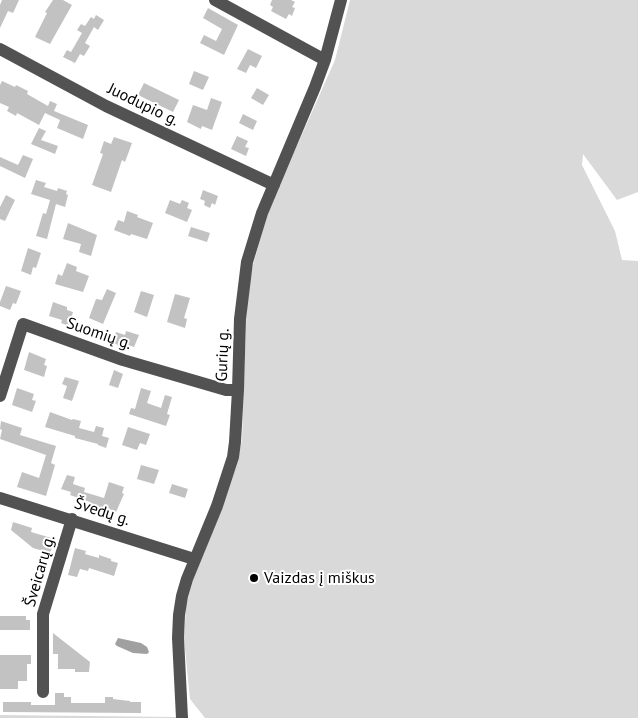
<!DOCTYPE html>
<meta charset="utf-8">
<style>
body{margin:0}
canvas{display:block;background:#fff}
</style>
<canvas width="638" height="718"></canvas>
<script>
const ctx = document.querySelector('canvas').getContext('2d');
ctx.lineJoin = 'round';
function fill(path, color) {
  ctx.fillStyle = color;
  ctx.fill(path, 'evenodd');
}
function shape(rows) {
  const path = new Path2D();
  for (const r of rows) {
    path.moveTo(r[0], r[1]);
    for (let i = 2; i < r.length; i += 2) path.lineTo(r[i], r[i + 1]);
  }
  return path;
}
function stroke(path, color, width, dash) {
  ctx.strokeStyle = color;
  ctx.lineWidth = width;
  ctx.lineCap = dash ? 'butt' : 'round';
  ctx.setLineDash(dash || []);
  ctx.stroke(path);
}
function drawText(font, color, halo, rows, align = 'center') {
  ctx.font = font + ' "PT Sans",sans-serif';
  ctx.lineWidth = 4;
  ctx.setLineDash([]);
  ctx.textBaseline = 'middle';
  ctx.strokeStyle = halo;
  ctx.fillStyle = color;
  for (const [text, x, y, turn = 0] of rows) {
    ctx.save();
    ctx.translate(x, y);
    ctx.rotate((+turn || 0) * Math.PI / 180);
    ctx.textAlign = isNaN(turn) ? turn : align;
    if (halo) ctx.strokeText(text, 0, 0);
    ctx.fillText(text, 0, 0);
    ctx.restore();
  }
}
fill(shape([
 [350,0,638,0,638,192,617,200,583,154,582,165,615,231,622,260,638,261,638,718,205,718,190,699,184,639,186,607,192,580,236,467,242,440,247,297,253,265,269,209,335,60],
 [0,715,176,717,176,718,0,718]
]), '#d9d9d9');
fill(shape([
 [118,638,141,643,147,647,149,652,147,654,133,653,117,646,115,644]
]), '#a0a0a0');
fill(shape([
 [2,0,19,0,13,13,8,11,0,28,0,5],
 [53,0,63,0,72,5,50,44,35,37,47,13,45,12],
 [272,0,291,0,295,2,292,7,295,8,292,16,289,14,286,19,271,11,273,7,270,5],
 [208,8,238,25,224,55,200,43,204,35,216,41,222,29,203,18],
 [96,15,104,20,98,30,94,27,85,43,90,46,84,56,80,54,75,63,63,57,67,50,71,52,82,33,77,30,81,24,85,26,91,17,94,19],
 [248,49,262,56,256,68,250,65,246,73,237,69],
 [194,71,209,77,203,90,189,84],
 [2,81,15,87,16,85,28,91,27,94,48,106,50,101,57,104,54,111,88,125,83,139,57,128,60,120,45,113,39,125,17,113,16,116,7,111,9,107,0,103,0,85],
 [144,83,179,100,173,112,138,95],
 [257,88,269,95,263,105,251,98],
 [211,98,222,102,212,130,202,126,201,129,187,122,193,105,207,110],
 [243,114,257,121,253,130,239,123],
 [39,128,46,131,41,140,58,146,55,154,31,144],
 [237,136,248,141,245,147,249,148,246,156,231,149],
 [114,137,132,143,125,162,122,160,111,192,92,185,103,154,100,153,104,141,111,144],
 [23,155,33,159,25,178,0,166,0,157,18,165],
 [36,180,46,183,44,187,57,191,58,188,67,191,66,194,68,195,65,207,56,204,47,239,36,236,43,213,46,214,50,200,31,194],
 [203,190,218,196,215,205,212,203,210,208,204,205,205,201,200,199],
 [6,195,15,200,5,221,0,219,0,207],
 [170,200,180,204,182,200,189,203,187,208,192,210,187,222,165,213],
 [127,211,138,215,137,217,153,223,147,239,131,234,130,236,114,230,118,220,124,222],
 [68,223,97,235,91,256,79,252,81,244,63,239],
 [191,227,210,233,207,242,188,236],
 [28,248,41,253,36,268,33,267,31,275,21,271],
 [67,263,77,267,76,271,89,276,83,292,55,284,58,274,62,276],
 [6,286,21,291,16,304,13,303,10,310,0,306,0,302],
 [107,289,116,293,103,324,89,318,96,299,102,300],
 [141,291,154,295,147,317,134,312],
 [175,294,190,298,184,318,187,319,185,328,167,322],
 [53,302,67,307,67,310,73,312,69,326,61,323,62,320,49,316],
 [126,331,139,335,134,347,122,343,121,346,113,343,116,332,125,335],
 [29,352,46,359,44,365,47,366,44,377,24,370],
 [114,370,123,374,118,388,109,385],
 [65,377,79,381,72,401,63,398,67,386,62,384],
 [17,388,34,394,32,400,36,401,32,412,12,405],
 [141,388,151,391,147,403,161,408,165,395,172,397,167,414,170,415,166,426,129,414,131,408,135,409],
 [50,412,72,420,73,419,81,421,79,428,94,432,96,426,104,428,102,436,109,438,106,448,98,445,98,444,75,438,75,436,45,427],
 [1,421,22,428,20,435,56,446,51,463,55,465,46,496,17,487,22,472,39,478,46,455,0,439,2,430,0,429],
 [128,427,150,434,146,445,140,443,137,450,122,445],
 [141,465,159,470,154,484,137,479],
 [67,475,75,477,73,484,85,488,84,492,104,498,109,482,124,487,122,493,124,494,116,512,90,504,90,502,70,495,71,492,61,489],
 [172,484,188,489,185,498,169,493],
 [13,522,32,528,31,532,55,539,50,553,33,548,11,530],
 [75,548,86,551,85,554,99,558,99,555,111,559,111,561,118,563,114,576,89,568,88,571,80,569,77,577,68,575],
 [0,616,26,616,26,620,30,620,30,630,0,630],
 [53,633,90,662,89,672,75,672,75,669,58,669,58,654,53,654],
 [0,655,31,655,31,664,27,664,27,681,18,681,18,689,0,689],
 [55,693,64,693,64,697,71,697,71,703,105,703,105,697,113,697,113,699,130,701,130,702,141,702,141,713,3,712,3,702,31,702,31,705,55,705]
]), '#c2c2c2');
stroke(shape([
 [215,0,325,60],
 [0,49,106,106,274,185],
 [0,396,23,324,123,360,226,390,238,390],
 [0,498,194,559],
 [43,692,43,614,72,519],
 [182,718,178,638,179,615,182,596,187,579,217,506,233,457,235,442,238,390,240,319,247,262,262,213,315,87,325,60,341,0]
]), '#525252', 12);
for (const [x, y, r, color] of [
 [254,578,5,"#000"]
]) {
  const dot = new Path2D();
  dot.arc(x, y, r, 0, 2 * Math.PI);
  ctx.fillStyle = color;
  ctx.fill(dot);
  stroke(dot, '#fff', 2);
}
drawText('16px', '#000', '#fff', [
 ["Juodupio g.",143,105,26],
 ["Suomių g.",99,334,19],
 ["Gurių g.",223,355,-88],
 ["Švedų g.",102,512,18],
 ["Šveicarų g.",40,571,-74]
]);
drawText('16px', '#000', '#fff', [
 ["Vaizdas į miškus",264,578]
], 'left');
</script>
